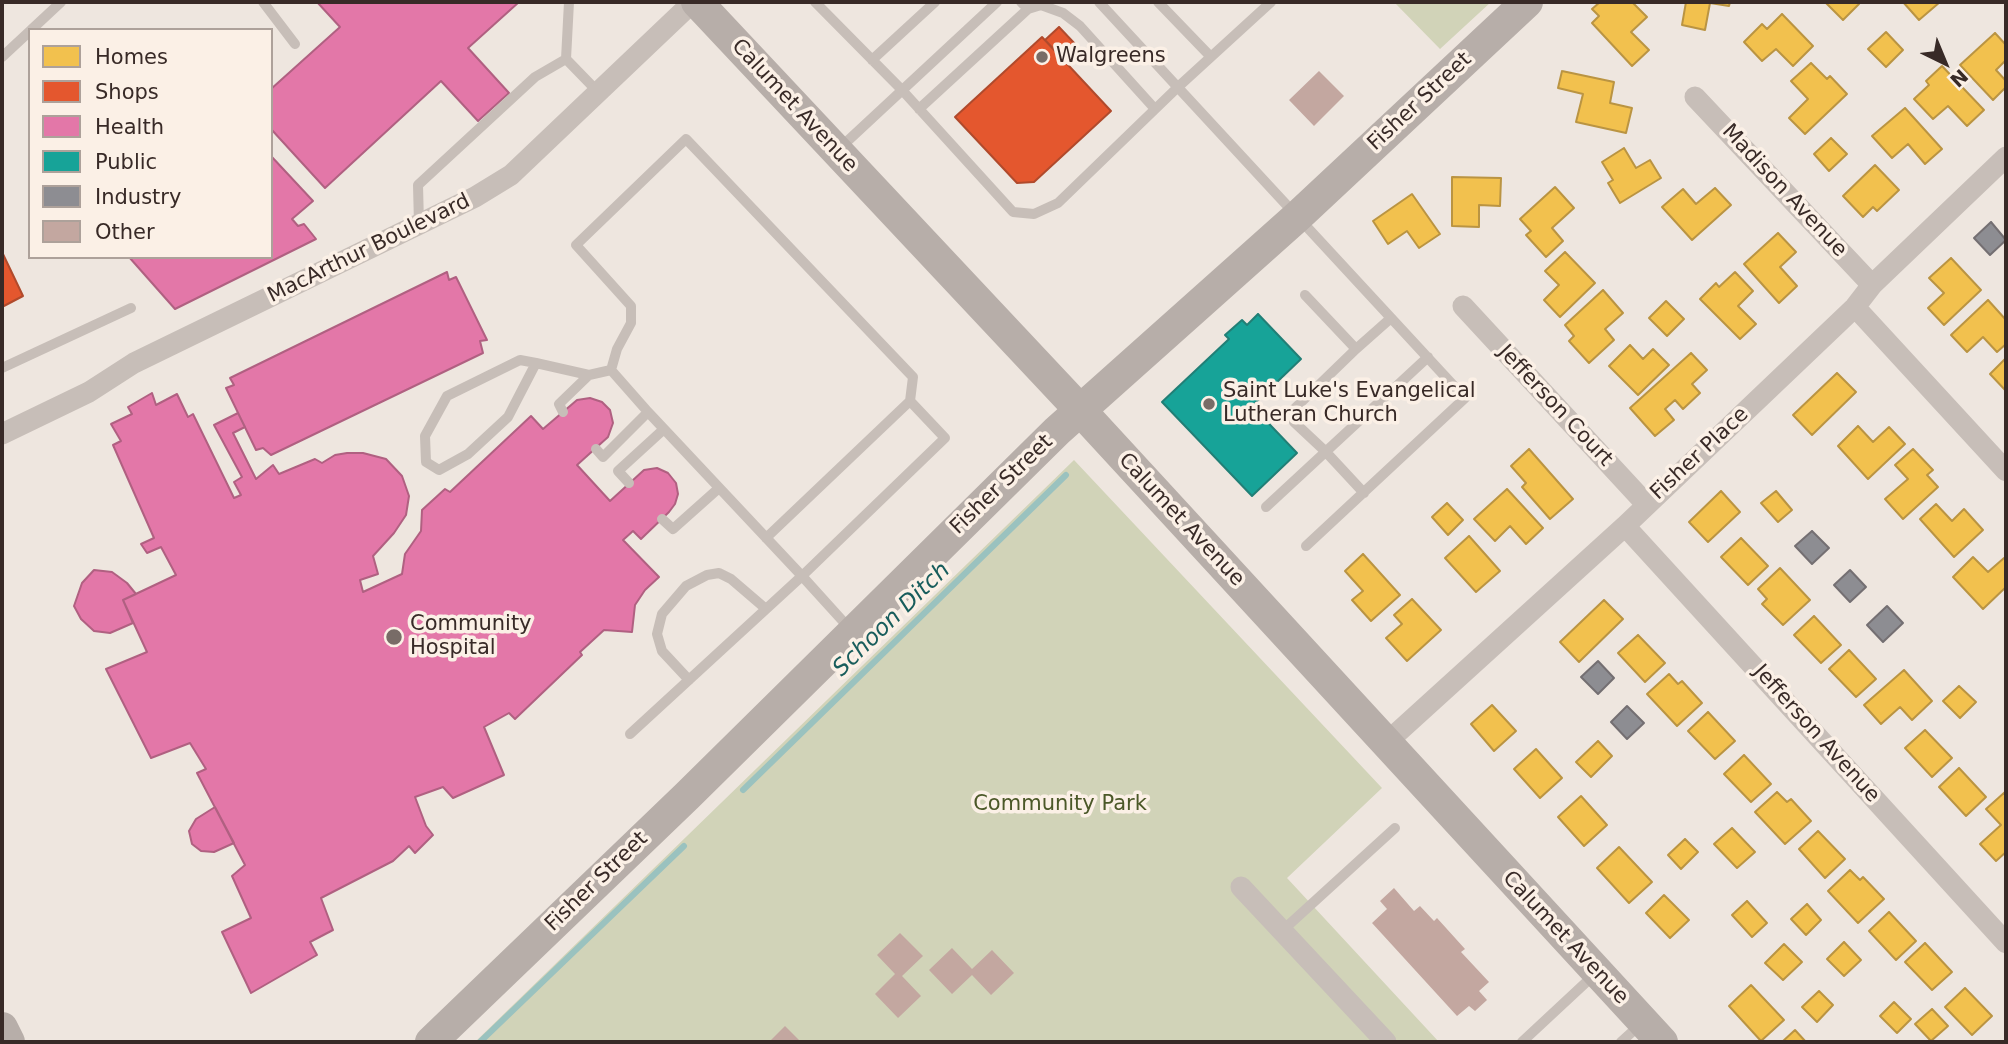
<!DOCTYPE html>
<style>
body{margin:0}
#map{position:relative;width:2008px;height:1044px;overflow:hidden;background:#eee6df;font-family:"DejaVu Sans",sans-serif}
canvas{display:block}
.frame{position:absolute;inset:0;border:4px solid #382a27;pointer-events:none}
.legend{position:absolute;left:28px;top:28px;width:245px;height:231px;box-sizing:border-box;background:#fbf0e6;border:2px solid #ada19a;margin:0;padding:9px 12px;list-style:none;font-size:21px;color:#382a27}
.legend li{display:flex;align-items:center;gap:14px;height:35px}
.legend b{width:35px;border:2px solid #ada19a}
.north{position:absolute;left:1910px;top:28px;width:70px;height:70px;-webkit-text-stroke:5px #fbf0e6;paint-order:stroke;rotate:137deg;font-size:19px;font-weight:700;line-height:28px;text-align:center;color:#382a27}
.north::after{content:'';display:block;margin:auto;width:24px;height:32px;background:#382a27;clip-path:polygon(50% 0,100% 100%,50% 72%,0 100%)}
</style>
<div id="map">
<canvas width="2008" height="1044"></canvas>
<div class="frame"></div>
<ul class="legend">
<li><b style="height:19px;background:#f2c14e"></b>Homes</li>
<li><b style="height:19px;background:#e4572e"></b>Shops</li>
<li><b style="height:19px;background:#e377a8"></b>Health</li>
<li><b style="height:19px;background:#17a398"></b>Public</li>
<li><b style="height:19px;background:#8d8d92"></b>Industry</li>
<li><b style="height:19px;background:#c3a7a0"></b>Other</li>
</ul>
<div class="north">N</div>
</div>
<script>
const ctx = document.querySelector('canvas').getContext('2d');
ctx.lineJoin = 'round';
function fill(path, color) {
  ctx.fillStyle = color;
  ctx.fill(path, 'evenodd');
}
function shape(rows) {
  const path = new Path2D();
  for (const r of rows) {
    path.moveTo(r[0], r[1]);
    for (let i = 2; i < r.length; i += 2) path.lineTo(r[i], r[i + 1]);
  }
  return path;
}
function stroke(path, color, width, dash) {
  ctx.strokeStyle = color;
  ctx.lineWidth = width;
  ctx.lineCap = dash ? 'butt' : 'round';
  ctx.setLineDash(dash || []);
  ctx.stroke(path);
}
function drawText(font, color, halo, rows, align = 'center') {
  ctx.font = font + ' "DejaVu Sans",sans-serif';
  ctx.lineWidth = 7;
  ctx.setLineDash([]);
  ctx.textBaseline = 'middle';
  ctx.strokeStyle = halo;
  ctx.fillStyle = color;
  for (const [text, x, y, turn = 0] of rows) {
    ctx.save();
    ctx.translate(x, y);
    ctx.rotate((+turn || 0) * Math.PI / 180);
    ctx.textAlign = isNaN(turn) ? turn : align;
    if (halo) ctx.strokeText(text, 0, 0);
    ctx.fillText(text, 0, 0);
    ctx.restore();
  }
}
fill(shape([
 [1394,2,1491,2,1440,49],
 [1074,460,1382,788,1287,878,1439,1042,475,1042]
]), '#d1d3b8');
const homes = shape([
 [1600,2,1632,2,1647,17,1631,32,1649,50,1632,66,1592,23,1599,16,1592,9,1600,2],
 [1686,2,1730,2,1729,6,1710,3,1705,30,1682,25,1686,2],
 [1827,2,1857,2,1859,4,1843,20,1826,3,1827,2],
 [1903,2,1940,2,1919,20,1903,2],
 [1782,14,1813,46,1793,66,1776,49,1762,61,1744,42,1762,24,1767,29,1782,14],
 [1886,32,1903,50,1886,67,1868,49,1886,32],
 [1995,33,2006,45,2006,60,1996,70,2006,81,2006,87,1993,100,1960,65,1995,33],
 [1811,63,1827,79,1830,76,1847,94,1805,134,1789,118,1808,99,1791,81,1811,63],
 [1942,66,1984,110,1967,126,1948,106,1933,119,1914,99,1929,85,1926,81,1942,66],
 [1562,71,1614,82,1610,103,1632,108,1626,133,1576,122,1583,94,1558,88,1562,71],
 [1905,108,1942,149,1925,164,1908,144,1892,158,1872,136,1905,108],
 [1831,138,1847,154,1829,171,1814,154,1831,138],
 [1624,148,1636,168,1650,160,1661,178,1620,203,1608,183,1613,180,1602,162,1624,148],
 [1875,165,1899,190,1877,211,1873,207,1863,217,1843,196,1875,165],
 [1452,177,1501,178,1500,206,1479,205,1479,227,1452,226,1452,177],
 [1555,187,1574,208,1552,228,1563,241,1546,257,1526,235,1531,231,1520,219,1555,187],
 [1715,188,1731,205,1692,240,1662,207,1683,189,1696,204,1715,188],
 [1412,194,1440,234,1419,248,1407,231,1388,244,1373,221,1412,194],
 [1778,233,1796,252,1780,267,1797,286,1779,303,1744,264,1778,233],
 [1565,252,1595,283,1560,317,1544,300,1559,285,1545,271,1565,252],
 [1951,258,1981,290,1944,325,1928,308,1944,293,1929,278,1951,258],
 [1735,272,1753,291,1738,306,1756,324,1740,339,1700,299,1716,283,1719,287,1735,272],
 [1603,290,1623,313,1605,329,1614,340,1589,363,1569,341,1574,336,1565,325,1603,290],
 [1988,300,2006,320,2006,344,1997,352,1983,337,1967,352,1951,335,1988,300],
 [1666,301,1684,319,1667,336,1649,318,1666,301],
 [1630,345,1643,359,1653,349,1669,365,1638,395,1609,366,1630,345],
 [1691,353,1707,370,1692,384,1700,393,1683,409,1675,400,1665,409,1674,420,1655,436,1630,408,1691,353],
 [2006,358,2006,391,1990,374,2006,358],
 [1837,373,1856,392,1812,435,1793,415,1837,373],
 [1858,426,1873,442,1889,427,1905,444,1868,479,1838,446,1858,426],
 [1529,449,1573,499,1550,519,1522,487,1526,483,1511,466,1529,449],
 [1913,449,1933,470,1927,475,1938,487,1903,519,1885,499,1908,479,1895,465,1913,449],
 [1507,489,1543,528,1526,544,1510,526,1495,541,1474,519,1507,489],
 [1721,491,1740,512,1708,542,1689,522,1721,491],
 [1776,491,1792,510,1778,522,1761,503,1776,491],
 [1447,503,1463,520,1448,535,1432,517,1447,503],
 [1936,504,1952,521,1964,509,1983,530,1954,557,1920,519,1936,504],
 [1469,536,1500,571,1476,592,1445,558,1469,536],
 [1741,538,1768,566,1748,585,1721,557,1741,538],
 [1363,554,1400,595,1371,621,1352,600,1363,591,1345,571,1363,554],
 [1973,557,1988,572,2004,558,2006,560,2006,587,1983,609,1953,577,1973,557],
 [1780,568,1810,600,1783,625,1762,604,1767,599,1758,589,1780,568],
 [1412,599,1441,630,1407,661,1386,638,1402,624,1394,615,1412,599],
 [1604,600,1623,619,1579,662,1560,642,1604,600],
 [1814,616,1841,645,1821,663,1794,635,1814,616],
 [1638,635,1665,663,1645,682,1618,653,1638,635],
 [1849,650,1876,679,1856,697,1829,669,1849,650],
 [1904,670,1932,701,1912,720,1900,707,1881,724,1864,705,1904,670],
 [1669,674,1678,684,1682,681,1702,703,1677,726,1647,694,1669,674],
 [1959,686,1976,702,1960,718,1943,701,1959,686],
 [1492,705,1516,731,1494,751,1471,724,1492,705],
 [1708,712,1735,741,1715,759,1688,731,1708,712],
 [1925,730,1952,758,1932,777,1905,748,1925,730],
 [1598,741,1612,756,1591,777,1576,762,1598,741],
 [1536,749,1562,778,1540,798,1514,769,1536,749],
 [1744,755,1771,784,1751,802,1724,774,1744,755],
 [1959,768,1986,797,1966,816,1939,787,1959,768],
 [1777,792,1787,802,1791,799,1811,821,1785,844,1755,812,1777,792],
 [2005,792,2006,852,1996,861,1980,844,2001,825,1986,809,2005,792],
 [1581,796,1607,825,1584,846,1558,817,1581,796],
 [1732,828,1755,852,1737,868,1714,844,1732,828],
 [1818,831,1845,859,1825,878,1799,849,1818,831],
 [1685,839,1698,852,1681,869,1668,855,1685,839],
 [1619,847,1652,882,1629,903,1597,868,1619,847],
 [1850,870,1860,880,1863,877,1884,899,1858,923,1828,891,1850,870],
 [1664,895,1689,920,1670,938,1646,913,1664,895],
 [1747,901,1767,923,1752,937,1732,915,1747,901],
 [1807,904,1821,920,1806,935,1791,919,1807,904],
 [1889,912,1916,941,1896,960,1869,931,1889,912],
 [1844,942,1861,960,1844,976,1827,959,1844,942],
 [1925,943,1952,972,1932,990,1905,962,1925,943],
 [1784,944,1802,962,1783,980,1765,963,1784,944],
 [1751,985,1784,1020,1761,1041,1729,1006,1751,985],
 [1965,988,1992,1016,1972,1035,1945,1007,1965,988],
 [1819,991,1833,1005,1817,1022,1802,1007,1819,991],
 [1894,1002,1911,1019,1897,1033,1880,1016,1894,1002],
 [1932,1009,1948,1026,1931,1041,1915,1024,1932,1009],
 [1795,1030,1806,1042,1782,1042,1795,1030]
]);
fill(homes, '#f2c14e');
stroke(homes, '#ba9442', 2);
const shops = shape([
 [1059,27,1076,45,1062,58,1045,40,1059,27],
 [1042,37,1111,111,1034,182,1017,183,955,117,1042,37],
 [2,252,23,296,2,307,2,252]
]);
fill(shops, '#e4572e');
stroke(shops, '#b04a2c', 2);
const health = shape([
 [317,2,519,2,468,48,509,93,478,121,441,81,325,188,271,129,271,89,340,27,317,2],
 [271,156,313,201,292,219,298,226,304,224,316,239,175,309,129,257,271,257,271,156],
 [447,272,449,280,456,277,487,340,480,341,483,353,271,455,263,448,256,450,226,388,234,385,230,378,447,272],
 [152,393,156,405,177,394,188,417,193,414,234,498,241,495,234,482,242,477,214,425,238,413,245,427,233,433,256,479,273,465,279,474,315,459,322,463,335,455,347,453,363,453,386,459,402,476,409,496,406,515,394,533,373,556,378,574,360,580,363,592,402,574,405,554,421,531,422,510,445,489,450,492,531,416,543,429,577,400,590,398,602,402,610,410,613,423,608,437,577,465,610,501,644,470,657,468,668,473,676,483,678,494,675,504,669,512,641,539,633,531,623,540,659,577,645,590,635,605,632,632,604,630,580,652,582,655,515,719,509,713,484,727,504,775,453,798,443,787,415,797,426,826,433,835,415,853,409,846,393,861,321,898,333,930,310,942,317,955,251,993,222,932,251,918,232,876,245,865,197,773,206,769,190,743,151,758,106,669,147,652,123,600,176,575,161,547,147,553,141,544,154,538,113,445,121,441,111,424,132,414,128,407,152,393],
 [94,570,112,572,127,583,136,594,123,600,133,623,110,633,94,631,81,619,74,606,82,583,94,570],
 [215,807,234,843,214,852,201,851,192,844,189,831,196,819,215,807]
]);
fill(health, '#e377a8');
stroke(health, '#b06081', 2);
const public = shape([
 [1258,314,1301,359,1252,406,1297,453,1252,496,1162,402,1229,339,1225,335,1242,320,1247,325,1258,314]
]);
fill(public, '#17a398');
stroke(public, '#217f76', 2);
const industry = shape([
 [1991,222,2006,240,1990,255,1974,238,1991,222],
 [1812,531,1829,548,1812,564,1795,546,1812,531],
 [1850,570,1866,587,1850,602,1834,585,1850,570],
 [1887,606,1903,623,1883,642,1867,625,1887,606],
 [1598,661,1614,678,1598,694,1581,677,1598,661],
 [1627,706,1644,723,1627,739,1611,722,1627,706]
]);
fill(industry, '#8d8d92');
stroke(industry, '#746f72', 2);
stroke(shape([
 [743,790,1066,475],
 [480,1042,684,846]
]), '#9ac2bf', 6);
fill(shape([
 [1319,71,1344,96,1314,126,1289,100],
 [1394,888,1414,911,1420,906,1434,921,1437,918,1465,949,1461,952,1489,982,1479,991,1487,1000,1475,1011,1469,1006,1457,1016,1372,923,1387,909,1380,901],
 [900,933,923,956,902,976,921,996,898,1018,875,994,895,974,877,955],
 [952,948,972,969,992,950,1014,973,991,995,972,975,952,994,929,970],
 [785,1026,801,1042,769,1042]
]), '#c3a7a0');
stroke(shape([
 [263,2,295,44],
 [569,2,566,59,599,93],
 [815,2,902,90,1013,212,1034,214,1058,203,1178,87,1271,2],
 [1021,2,1028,9,1041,5,1063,13,1080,26,1155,109],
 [1099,2,1465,398,1306,546],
 [1158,2,1211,57],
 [31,30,61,2],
 [2,57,30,31],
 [872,60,935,2],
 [919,109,1028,9],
 [840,148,997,2],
 [419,224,418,185,535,77,566,59],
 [1305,295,1356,349,1291,412,1294,422,1325,451,1364,493],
 [1356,349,1391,318],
 [536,363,508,417,468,454,439,470,426,462,425,436,447,396,520,360,536,363,589,375],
 [2,368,131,308],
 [563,412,559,404,589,375,611,370],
 [596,449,603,457,648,412],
 [629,483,618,471,664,429],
 [1266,507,1428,357],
 [662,519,673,529,719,488],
 [766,538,910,401],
 [689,680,662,651,657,634,662,614,686,586,707,575,719,573,731,579,766,609],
 [630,734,802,576,945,438,910,401,913,377,686,139,576,245,631,306,631,323,617,349,611,370,648,412,664,429,802,576,850,629],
 [1282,931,1395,828],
 [1522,1042,1595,974],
 [1621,1042,1642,1023]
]), '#c7beb8', 10);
stroke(shape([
 [1695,97,1872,285],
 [1463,306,1647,505],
 [1855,307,2006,471],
 [2,434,89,392,134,363,475,197,511,175,693,2],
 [1625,526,2006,943],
 [1386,743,1625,526,1855,307,1872,285,2006,157],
 [1241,887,1386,1042]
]), '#c7beb8', 21);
stroke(shape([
 [697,2,1080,410,1662,1042],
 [2,1028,9,1042],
 [431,1042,687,796,1057,431,1298,216,1527,2]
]), '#b7aea9', 32);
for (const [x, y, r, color] of [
 [1042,57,7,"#786c67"],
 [1209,404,7,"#786c67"],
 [394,637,9,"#786c67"]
]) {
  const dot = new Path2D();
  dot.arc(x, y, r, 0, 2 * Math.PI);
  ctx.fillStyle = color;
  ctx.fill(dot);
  stroke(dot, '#fbf0e6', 2.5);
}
drawText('21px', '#382a27', '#fbf0e6', [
 ["Walgreens",1056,57],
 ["Saint Luke's Evangelical",1223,392],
 ["Lutheran Church",1223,416],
 ["Community",410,625],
 ["Hospital",410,649]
], 'left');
drawText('21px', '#382a27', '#fbf0e6', [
 ["Fisher Street",1420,102,-43],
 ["Calumet Avenue",794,106,47],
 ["Madison Avenue",1784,191,47],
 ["MacArthur Boulevard",369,249,-26],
 ["Jefferson Court",1555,406,47],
 ["Fisher Place",1700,454,-43],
 ["Fisher Street",1002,485,-44],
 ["Calumet Avenue",1181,520,47],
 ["Jefferson Avenue",1816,734,48],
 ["Fisher Street",597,882,-44],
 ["Calumet Avenue",1565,938,47]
]);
drawText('21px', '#4b5828', '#fbf0e6', [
 ["Community Park",1060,805]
]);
drawText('italic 23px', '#185d5c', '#fbf0e6', [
 ["Schoon Ditch",892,620,-44]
]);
</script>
